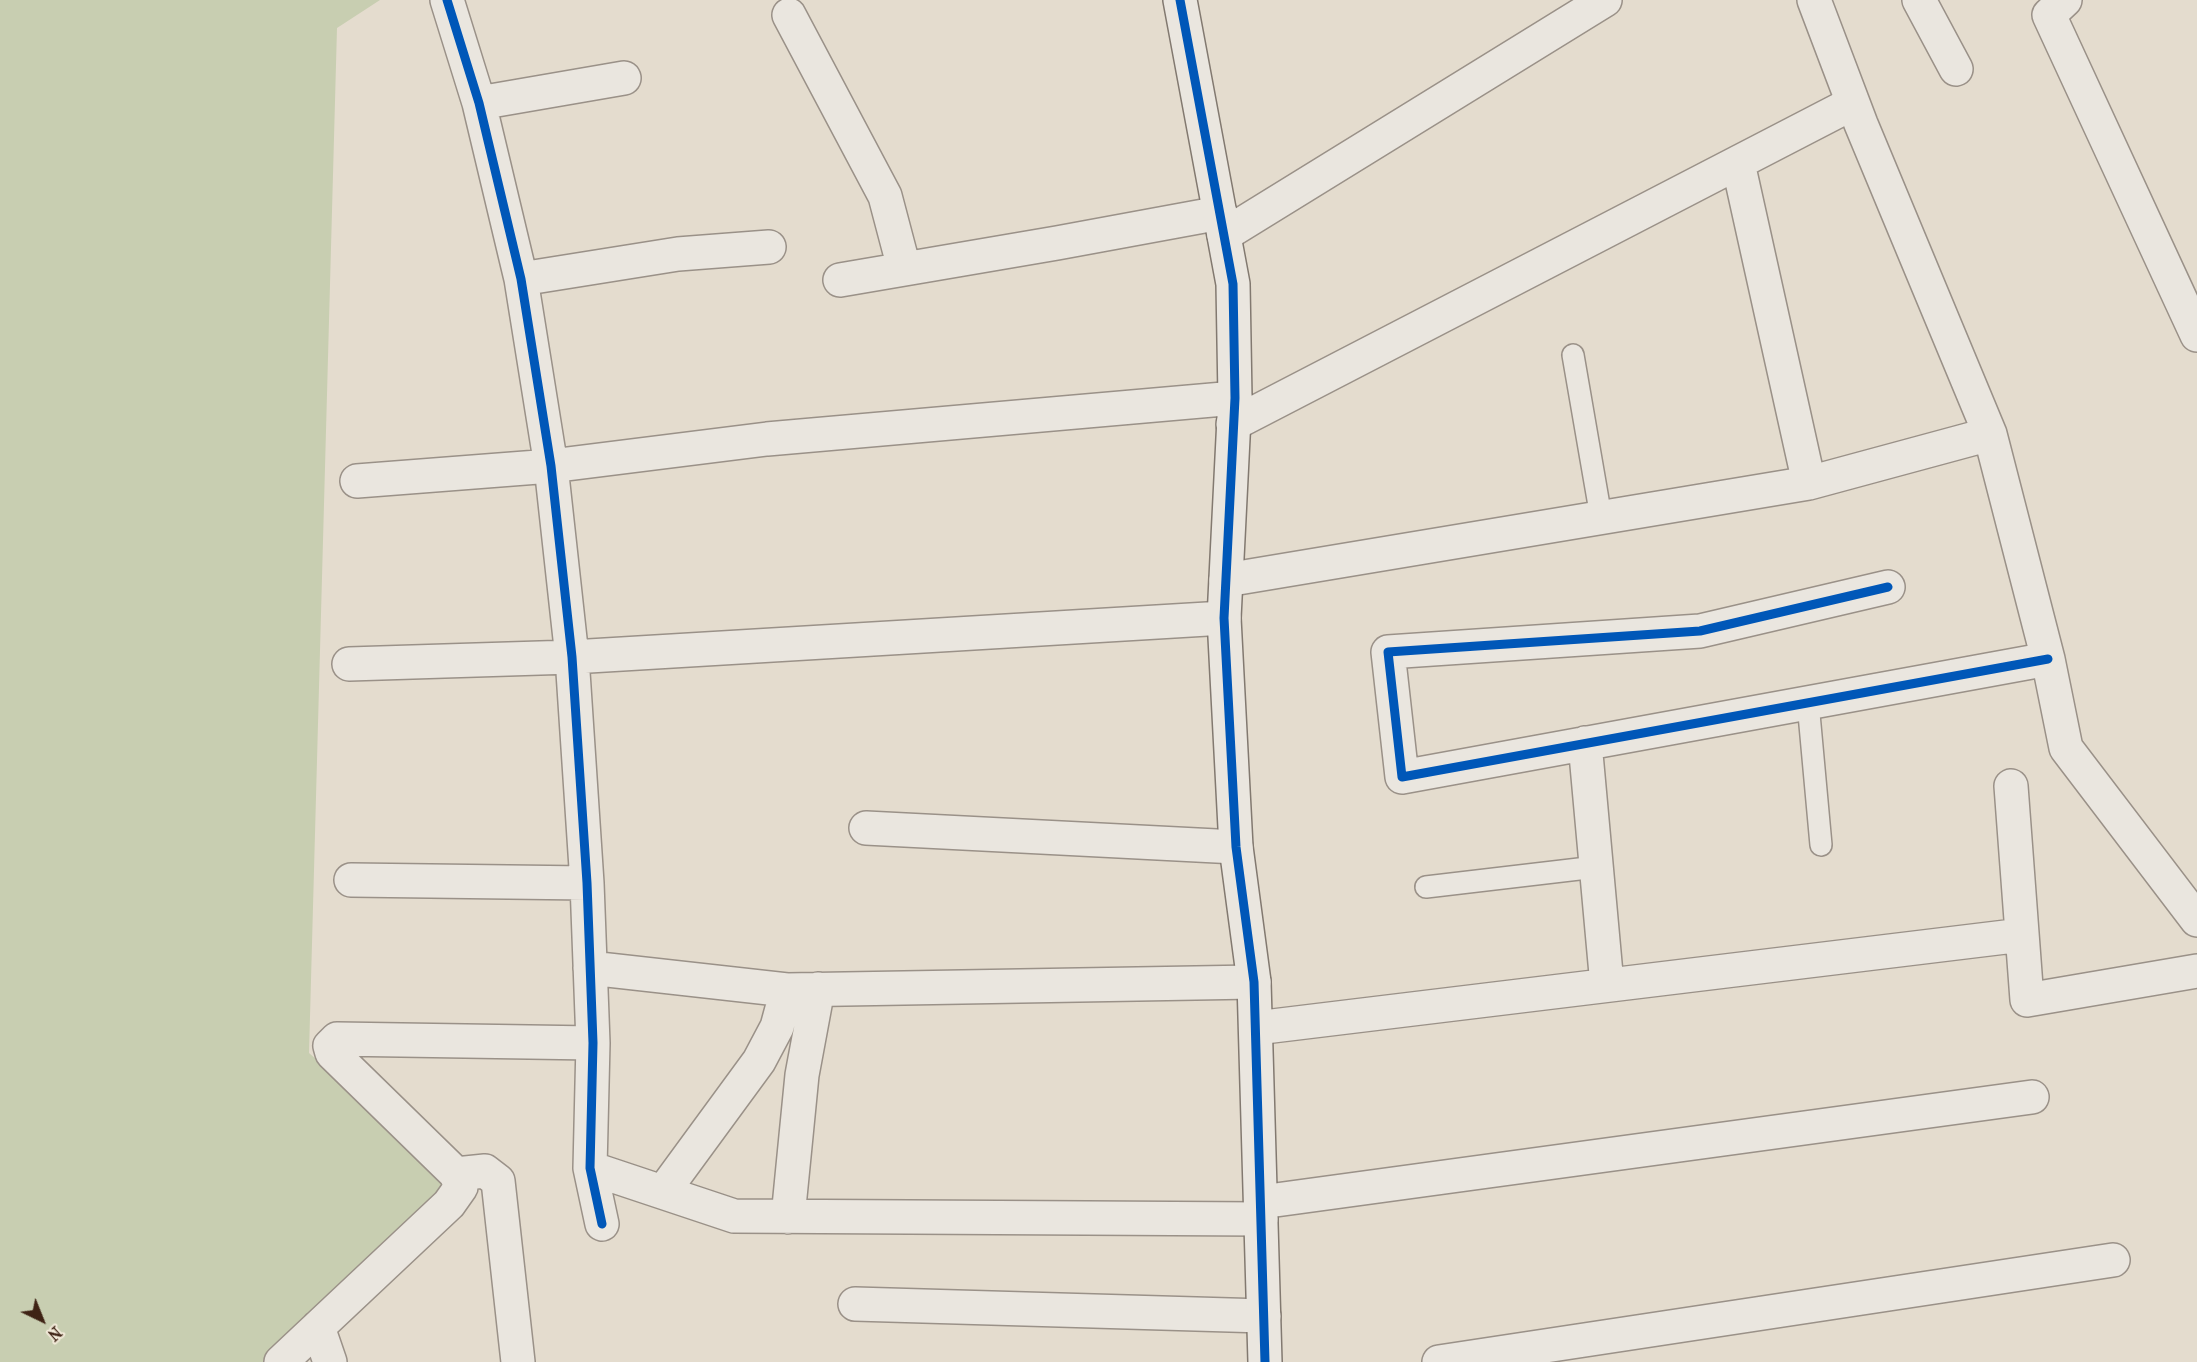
<!DOCTYPE html>
<style>
body{margin:0}
#map{position:relative;width:2197px;height:1362px;overflow:hidden;background:#e4dcce;font-family:"IM FELL French Canon",serif}
canvas{display:block}
.north{position:absolute;left:12px;top:1290px;width:60px;height:60px;-webkit-text-stroke:4px #f3ebda;paint-order:stroke;rotate:137deg;font-size:16px;font-weight:700;line-height:24px;text-align:center;color:#3f2315}
.north::after{content:'';display:block;margin:auto;width:21px;height:27px;background:#3f2315;clip-path:polygon(50% 0,100% 100%,50% 72%,0 100%)}
</style>
<div id="map">
<canvas width="2197" height="1362"></canvas>
<div class="north">N</div>
</div>
<script>
const ctx = document.querySelector('canvas').getContext('2d');
ctx.lineJoin = 'round';
function fill(path, color) {
  ctx.fillStyle = color;
  ctx.fill(path, 'evenodd');
}
function shape(rows) {
  const path = new Path2D();
  for (const r of rows) {
    path.moveTo(r[0], r[1]);
    for (let i = 2; i < r.length; i += 2) path.lineTo(r[i], r[i + 1]);
  }
  return path;
}
function stroke(path, color, width, dash) {
  ctx.strokeStyle = color;
  ctx.lineWidth = width;
  ctx.lineCap = dash ? 'butt' : 'round';
  ctx.setLineDash(dash || []);
  ctx.stroke(path);
}
fill(shape([
 [0,0,380,0,337,28,309,1053,461,1187,286,1362,0,1362]
]), '#c8ceb1');
const lane = shape([
 [1573,355,1601,517],
 [1808,703,1821,845],
 [1426,887,1596,867]
]);
const street = shape([
 [447,0,479,103,521,279,551,466,572,657,587,883,593,1043,590,1168,602,1224],
 [1814,0,1861,124,1990,434,2048,659,2066,748,2197,920],
 [1919,0,1956,69],
 [2065,0,2049,15,2197,335],
 [789,15,885,196,904,268],
 [479,103,624,78],
 [1738,163,1809,483],
 [1224,235,1605,0],
 [521,279,678,254,769,247],
 [840,280,1057,243,1220,213],
 [1233,424,1853,103],
 [357,481,551,466,767,439,1235,398],
 [1226,580,1809,483,1990,434],
 [1888,587,1700,631,1388,652,1402,777,2048,659],
 [349,664,572,657,1224,618],
 [1585,743,1607,985],
 [2011,786,2027,1000,2197,971],
 [866,828,1236,847],
 [351,880,587,883],
 [590,968,787,990,1254,982],
 [1256,1028,2022,935],
 [590,1168,734,1216,1261,1219],
 [456,1174,485,1171,498,1181,518,1362],
 [663,1192,759,1061,777,1027,787,990],
 [1261,1202,2032,1097],
 [788,1217,802,1075,818,989],
 [855,1304,1264,1316],
 [318,1327,330,1362],
 [281,1362,449,1204,461,1187,456,1174,332,1053,330,1046,337,1039,593,1043],
 [1439,1362,2113,1260]
]);
const secondary = shape([
 [1180,0,1233,284,1235,398,1224,618,1236,847,1254,982,1265,1362]
]);
stroke(lane, '#9a9188', 24);
stroke(street, '#9a9188', 36);
stroke(secondary, '#827970', 36);
stroke(lane, '#eae6df', 21);
stroke(street, '#eae6df', 33);
stroke(secondary, '#eae6df', 33);
stroke(shape([
 [447,0,479,103,521,279,551,466,572,657,587,883,593,1043,590,1168,602,1224],
 [1180,0,1233,284,1235,398,1224,618,1236,847,1254,982,1265,1362],
 [1888,587,1700,631,1388,652,1402,777,2048,659]
]), '#0057b8', 9);
</script>
